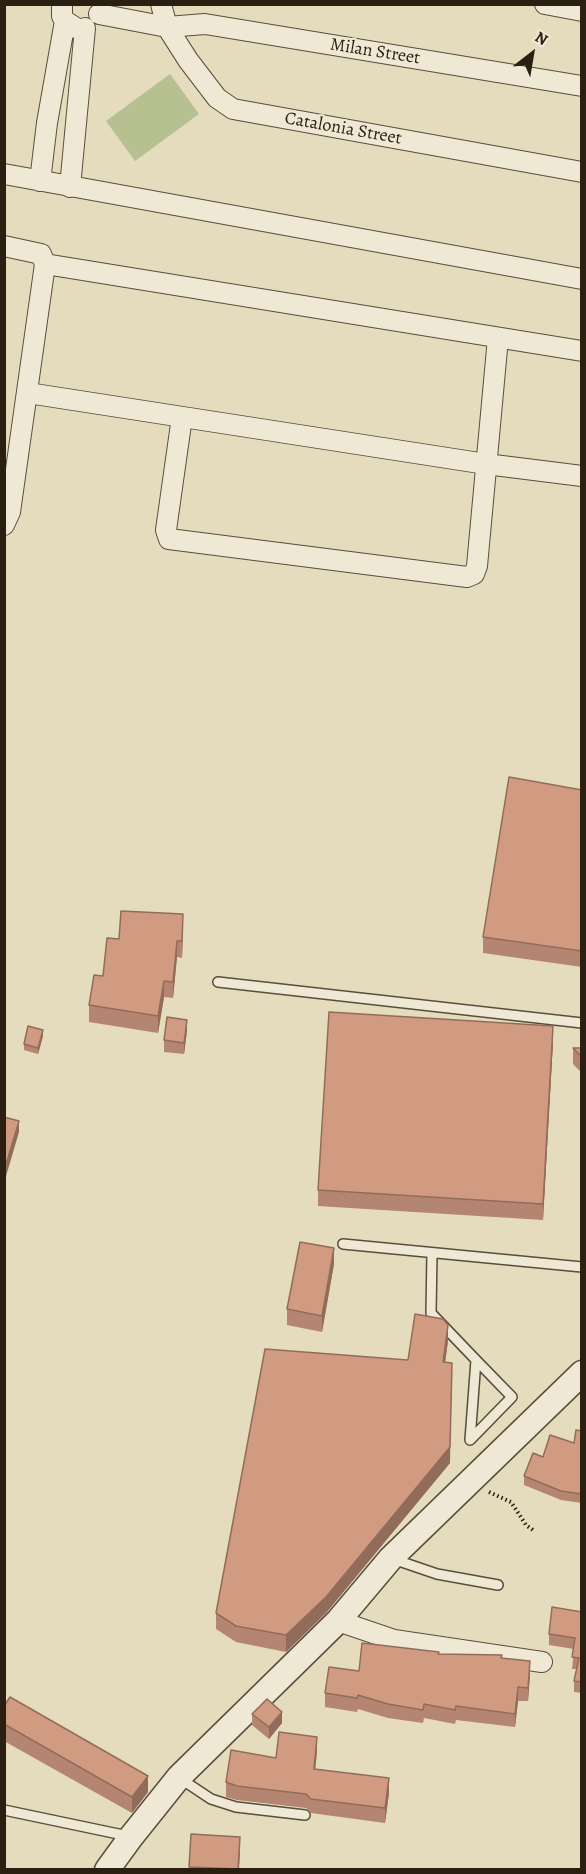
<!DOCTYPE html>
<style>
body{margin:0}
#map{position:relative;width:586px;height:1874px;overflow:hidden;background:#e5dbbd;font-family:Alegreya,serif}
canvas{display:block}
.frame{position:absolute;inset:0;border:6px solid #2a1f10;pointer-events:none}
.north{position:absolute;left:502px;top:24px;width:60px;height:60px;-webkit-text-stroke:4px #eee8d4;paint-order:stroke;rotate:31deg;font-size:16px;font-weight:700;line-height:24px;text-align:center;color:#2a1f10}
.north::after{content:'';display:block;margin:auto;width:21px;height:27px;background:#2a1f10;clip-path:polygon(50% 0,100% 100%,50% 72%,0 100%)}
</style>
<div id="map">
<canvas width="586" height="1874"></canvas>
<div class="frame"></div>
<div class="north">N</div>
</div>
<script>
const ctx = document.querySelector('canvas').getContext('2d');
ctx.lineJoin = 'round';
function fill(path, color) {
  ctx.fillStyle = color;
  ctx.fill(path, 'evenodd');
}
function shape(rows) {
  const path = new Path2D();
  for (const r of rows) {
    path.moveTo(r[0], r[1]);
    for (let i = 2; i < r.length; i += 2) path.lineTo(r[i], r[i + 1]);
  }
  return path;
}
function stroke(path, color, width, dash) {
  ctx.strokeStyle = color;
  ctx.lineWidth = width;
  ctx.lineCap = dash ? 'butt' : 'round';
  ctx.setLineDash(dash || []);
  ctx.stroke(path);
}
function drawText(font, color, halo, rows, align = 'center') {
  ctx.font = font + ' Alegreya,serif';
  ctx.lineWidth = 4.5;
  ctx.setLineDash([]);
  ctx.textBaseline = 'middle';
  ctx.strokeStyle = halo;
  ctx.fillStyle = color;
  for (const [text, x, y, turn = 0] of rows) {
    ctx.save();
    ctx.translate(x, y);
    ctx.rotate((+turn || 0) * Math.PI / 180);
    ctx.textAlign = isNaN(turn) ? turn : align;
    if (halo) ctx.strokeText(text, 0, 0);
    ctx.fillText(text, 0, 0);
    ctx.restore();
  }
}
fill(shape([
 [170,74,199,114,135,161,106,121]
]), '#b6c090');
const service = shape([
 [218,982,582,1023],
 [343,1244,582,1267],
 [432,1253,431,1313,476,1360,512,1397,470,1440,476,1360],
 [393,1559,437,1574,498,1585],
 [181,1779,211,1799,236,1807,305,1815],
 [4,1810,128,1836]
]);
const minor = shape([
 [62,4,62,16,65,21,76,28],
 [161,4,167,27,188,60,217,98,233,109,582,172],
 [545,4,582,11],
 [99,14,167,27,205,24,582,86],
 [4,174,582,279],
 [40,181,47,123,65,21],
 [70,187,85,28],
 [4,246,41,254,45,264,10,512,4,525],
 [45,264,582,351],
 [28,393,486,464,582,476],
 [182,417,166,530,169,539,467,577,474,574,477,566,498,338],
 [338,1621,394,1640,542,1662]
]);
const tertiary = shape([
 [107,1870,131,1837,179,1777,338,1621,391,1558,582,1373]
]);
stroke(service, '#594e3b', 12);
stroke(minor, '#594e3b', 22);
stroke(tertiary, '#594e3b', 27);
stroke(shape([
 [489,1492,511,1502,526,1525,533,1530]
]), '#2a1f10', 4, [1.5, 3]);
stroke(service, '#eee8d4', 9);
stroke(minor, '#eee8d4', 20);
stroke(tertiary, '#eee8d4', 24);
fill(shape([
 [582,790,582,967,483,953,483,937],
 [183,931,182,958,177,957,173,998,164,997,158,1033,89,1022,89,1005,119,939],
 [187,1031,184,1054,164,1052,164,1040],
 [43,1036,38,1054,24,1050,24,1044],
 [553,1042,543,1220,318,1206,318,1190],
 [573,1048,582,1048,582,1073,573,1064],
 [334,1264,322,1332,287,1325,287,1309],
 [448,1341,445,1362,450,1463,326,1613,286,1652,236,1642,216,1629,216,1613,408,1360],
 [582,1431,582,1503,561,1500,524,1485,524,1476,543,1457,574,1443],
 [582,1612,582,1693,574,1692,574,1681,577,1669,572,1669,574,1649,549,1645,549,1634],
 [439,1654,502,1658,530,1674,528,1701,518,1701,515,1727,456,1720,455,1724,424,1718,423,1723,388,1718,358,1709,357,1712,325,1707,325,1693,359,1671],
 [4,1706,148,1792,132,1813,4,1741],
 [252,1714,282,1723,269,1739,252,1725],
 [317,1751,315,1769,389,1793,385,1823,311,1813,306,1808,237,1800,226,1797,226,1782,276,1758],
 [191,1834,240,1853,239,1869,189,1869]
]), '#b48570');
fill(shape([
 [183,914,183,931,182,958,182,941],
 [177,941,177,957,173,998,173,982],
 [164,981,164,997,158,1033,158,1016],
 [187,1020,187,1031,184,1054,184,1043],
 [553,1026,553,1042,543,1220,543,1204],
 [43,1030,43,1036,38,1054,38,1048],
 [19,1121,19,1132,4,1183,4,1171],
 [334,1248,334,1264,322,1332,322,1316],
 [448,1325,448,1341,443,1378,443,1362],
 [452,1363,450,1463,326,1613,286,1652,286,1635],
 [530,1661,530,1674,528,1701,528,1688],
 [518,1687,518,1701,515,1727,515,1714],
 [282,1712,282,1723,269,1739,269,1727],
 [317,1737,317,1751,314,1783,314,1769],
 [148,1776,148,1792,132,1813,132,1797],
 [389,1778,389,1793,385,1823,385,1808],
 [240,1837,239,1869,238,1869]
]), '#926c5b');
const building = shape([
 [509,777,582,790,582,951,483,937,509,777],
 [121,911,183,914,182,941,177,941,173,982,164,981,158,1016,89,1005,94,975,103,976,107,938,119,939,121,911],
 [329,1012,553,1026,543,1204,318,1190,329,1012],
 [167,1017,187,1020,184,1043,164,1040,167,1017],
 [28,1026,43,1030,38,1048,24,1044,28,1026],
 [573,1048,582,1048,582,1057,573,1048],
 [4,1117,19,1121,4,1171,4,1117],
 [300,1242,334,1248,322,1316,287,1309,300,1242],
 [415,1314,443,1319,448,1325,443,1362,452,1363,450,1447,326,1597,286,1635,236,1626,216,1613,265,1349,408,1360,415,1314],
 [576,1430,582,1431,582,1494,561,1491,524,1476,533,1453,543,1457,550,1435,574,1443,576,1430],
 [552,1607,582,1612,582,1682,574,1681,579,1658,572,1657,575,1638,549,1634,552,1607],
 [362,1643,439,1652,438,1654,502,1655,501,1658,530,1661,528,1688,518,1687,515,1714,456,1706,455,1710,424,1704,423,1710,388,1704,358,1695,357,1698,325,1693,329,1667,359,1671,362,1643],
 [10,1697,148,1776,132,1797,4,1724,4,1706,10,1697],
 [267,1699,282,1712,269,1727,252,1714,267,1699],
 [279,1732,317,1737,314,1769,389,1778,385,1808,311,1799,306,1794,237,1786,226,1782,231,1750,276,1758,279,1732],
 [191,1834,240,1837,238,1869,189,1867,191,1834]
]);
fill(building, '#d19b82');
stroke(building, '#926c5b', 1.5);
drawText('18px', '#2a1f10', '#eee8d4', [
 ["Milan Street",375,52,9],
 ["Catalonia Street",343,129,10]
]);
</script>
